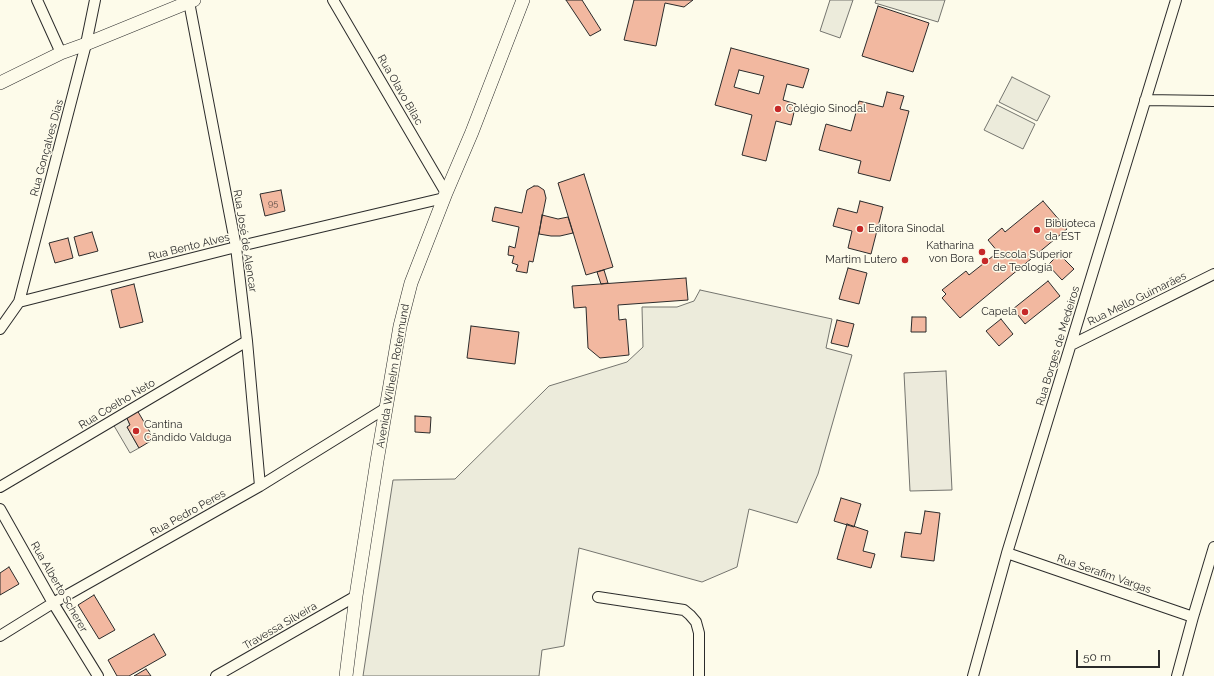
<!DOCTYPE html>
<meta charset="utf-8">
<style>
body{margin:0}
#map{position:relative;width:1214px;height:676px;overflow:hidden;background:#fdfbea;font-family:Raleway,sans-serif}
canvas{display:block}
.scale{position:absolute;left:1076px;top:650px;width:84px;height:18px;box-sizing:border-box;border:2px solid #2b2b2b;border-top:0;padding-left:5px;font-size:12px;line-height:14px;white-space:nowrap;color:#2b2b2b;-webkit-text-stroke:3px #fdfbea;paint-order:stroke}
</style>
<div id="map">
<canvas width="1214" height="676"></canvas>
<div class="scale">50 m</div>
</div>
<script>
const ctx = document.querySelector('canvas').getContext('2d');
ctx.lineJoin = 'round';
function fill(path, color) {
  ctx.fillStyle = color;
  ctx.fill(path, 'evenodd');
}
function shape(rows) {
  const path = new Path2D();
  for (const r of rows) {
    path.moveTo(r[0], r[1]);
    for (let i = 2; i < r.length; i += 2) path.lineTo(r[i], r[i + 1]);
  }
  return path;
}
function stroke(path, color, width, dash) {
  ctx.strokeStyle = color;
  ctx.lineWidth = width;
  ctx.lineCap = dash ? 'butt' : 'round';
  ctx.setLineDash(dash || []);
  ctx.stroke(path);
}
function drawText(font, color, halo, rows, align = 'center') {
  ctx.font = font + ' Raleway,sans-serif';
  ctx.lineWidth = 3;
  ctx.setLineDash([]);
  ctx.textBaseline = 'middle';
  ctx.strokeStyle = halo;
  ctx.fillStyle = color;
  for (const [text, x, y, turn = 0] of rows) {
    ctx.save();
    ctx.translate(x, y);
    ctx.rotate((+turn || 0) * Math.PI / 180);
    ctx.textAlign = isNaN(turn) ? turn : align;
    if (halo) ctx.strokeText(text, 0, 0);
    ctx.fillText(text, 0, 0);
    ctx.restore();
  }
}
const green = shape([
 [830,0,853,0,840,38,820,31,830,0],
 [876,0,945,0,938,22,875,3,876,0],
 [1012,77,1050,96,1037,121,999,102,1012,77],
 [997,105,1035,124,1023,149,984,130,997,105],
 [700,290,832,319,826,348,852,355,818,474,797,523,749,509,737,567,702,582,579,548,564,646,542,650,539,676,363,676,393,480,455,479,549,386,627,362,643,347,642,307,677,307,694,301,700,290]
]);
fill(green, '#ecebdb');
stroke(green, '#74746e', 1);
const parking = shape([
 [946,371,952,490,910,491,904,373,946,371],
 [126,416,130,425,127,427,139,448,130,453,113,424,126,416]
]);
fill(parking, '#eceadb');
stroke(parking, '#74746e', 1);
const building = shape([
 [566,0,582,0,601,30,590,36,566,0],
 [634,0,693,0,684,7,665,3,656,46,624,40,634,0],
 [878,6,929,23,913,72,862,56,878,6],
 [731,48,809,69,803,88,787,84,783,100,796,104,791,125,776,121,766,161,742,155,752,115,715,105,731,48],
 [739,70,764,76,759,94,734,87,739,70],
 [887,92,904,96,900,109,909,111,890,181,858,173,861,161,819,150,826,124,851,131,859,101,883,107,887,92],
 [584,174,613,267,586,275,558,183,584,174],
 [534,186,538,186,544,190,546,198,533,262,529,261,527,273,516,271,518,265,512,263,514,256,508,255,509,246,515,248,519,227,492,221,495,207,522,213,527,190,534,186],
 [281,190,285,211,265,216,260,194,281,190],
 [860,201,883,207,871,254,848,248,852,231,833,226,838,208,857,213,860,201],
 [1043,201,1067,229,960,318,942,298,946,294,942,290,966,271,969,275,998,252,988,240,1002,228,1005,232,1043,201],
 [542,215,558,219,568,217,573,233,560,236,551,236,539,234,542,215],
 [92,232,98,251,79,256,74,237,92,232],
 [68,238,73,258,55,263,49,243,68,238],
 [1059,254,1074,269,1062,280,1048,265,1059,254],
 [848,268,867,273,859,304,839,299,848,268],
 [604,270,608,283,601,284,597,272,604,270],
 [686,278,688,300,618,305,619,320,626,319,629,355,600,358,588,348,586,307,574,308,572,286,686,278],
 [1048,281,1060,296,1025,324,1013,309,1048,281],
 [134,284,143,322,120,328,111,290,134,284],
 [912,317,926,317,926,332,911,332,912,317],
 [1001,319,1013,334,999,346,986,331,1001,319],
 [837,320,854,324,848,347,831,343,837,320],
 [471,326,519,332,515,364,467,358,471,326],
 [137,410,154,439,139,448,127,427,130,425,126,416,137,410],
 [415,416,431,417,430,433,415,432,415,416],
 [841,498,861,504,854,527,834,521,841,498],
 [925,511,940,513,934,561,901,557,905,532,921,534,925,511],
 [847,524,868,531,863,551,875,554,871,568,837,559,847,524],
 [9,567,19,584,0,595,0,573,9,567],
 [94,595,115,630,99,639,78,605,94,595],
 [154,634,166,655,129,676,117,676,108,660,154,634],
 [146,669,151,676,134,676,146,669]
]);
fill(building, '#f2b8a0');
stroke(building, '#2b2b2b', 1);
const minor = shape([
 [37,0,61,53],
 [333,0,446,193],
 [189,2,236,247,247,341,260,486],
 [1145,100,1214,101],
 [19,302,236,247,444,198],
 [0,329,19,302,86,44,95,0],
 [1071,345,1214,274],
 [0,487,247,341],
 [0,509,53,603,98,676],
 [1007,553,1193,617],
 [598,597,684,610,690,615,696,622,699,633,699,676],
 [0,636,53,603,260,486,386,408],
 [216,676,356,596],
 [973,676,1007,553,1176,0],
 [1177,676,1193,617,1214,547]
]);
const tertiary = shape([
 [0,83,61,53,86,44,194,0],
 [346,676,356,596,377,461,400,326,411,283,446,193,472,132,523,0]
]);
stroke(minor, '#2b2b2b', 12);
stroke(tertiary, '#2b2b2b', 14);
stroke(minor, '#fdfbea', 10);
stroke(tertiary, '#fdfbea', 13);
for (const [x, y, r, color] of [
 [778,109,4,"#c62828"],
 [860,229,4,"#c62828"],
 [1037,230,4,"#c62828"],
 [982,252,4,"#c62828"],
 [905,260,4,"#c62828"],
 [985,261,4,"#c62828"],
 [1025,312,4,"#c62828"],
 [136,431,4,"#c62828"]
]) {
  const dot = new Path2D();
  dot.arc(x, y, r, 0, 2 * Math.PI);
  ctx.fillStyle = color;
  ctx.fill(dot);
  stroke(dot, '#fdfbea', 1.5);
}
drawText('9px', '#5d4e48', null, [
 ["95",273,203]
]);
drawText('11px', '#2b2b2b', '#fdfbea', [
 ["Rua Olavo Bilac",400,90,60],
 ["Rua Gonçalves Dias",47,148,-75],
 ["Rua José de Alencar",245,241,81],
 ["Rua Bento Alves",189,247,-14],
 ["Rua Mello Guimarães",1137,299,-26],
 ["Rua Borges de Medeiros",1058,346,-73],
 ["Avenida Wilhelm Rotermund",393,376,-80],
 ["Rua Coelho Neto",117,404,-31],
 ["Rua Pedro Peres",188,513,-29],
 ["Rua Serafim Vargas",1104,574,19],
 ["Rua Alberto Scherer",59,587,60],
 ["Travessa Silveira",280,626,-30]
]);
drawText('11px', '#2b2b2b', '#fdfbea', [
 ["Colégio Sinodal",786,109],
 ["Biblioteca",1045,224],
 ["da EST",1045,237],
 ["Editora Sinodal",868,229],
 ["Katharina",974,246,"right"],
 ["von Bora",974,259,"right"],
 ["Escola Superior",993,255],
 ["de Teologia",993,268],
 ["Martim Lutero",897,260,"right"],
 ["Capela",1017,312,"right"],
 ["Cantina",144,425],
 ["Cândido Valduga",144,438]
], 'left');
</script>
